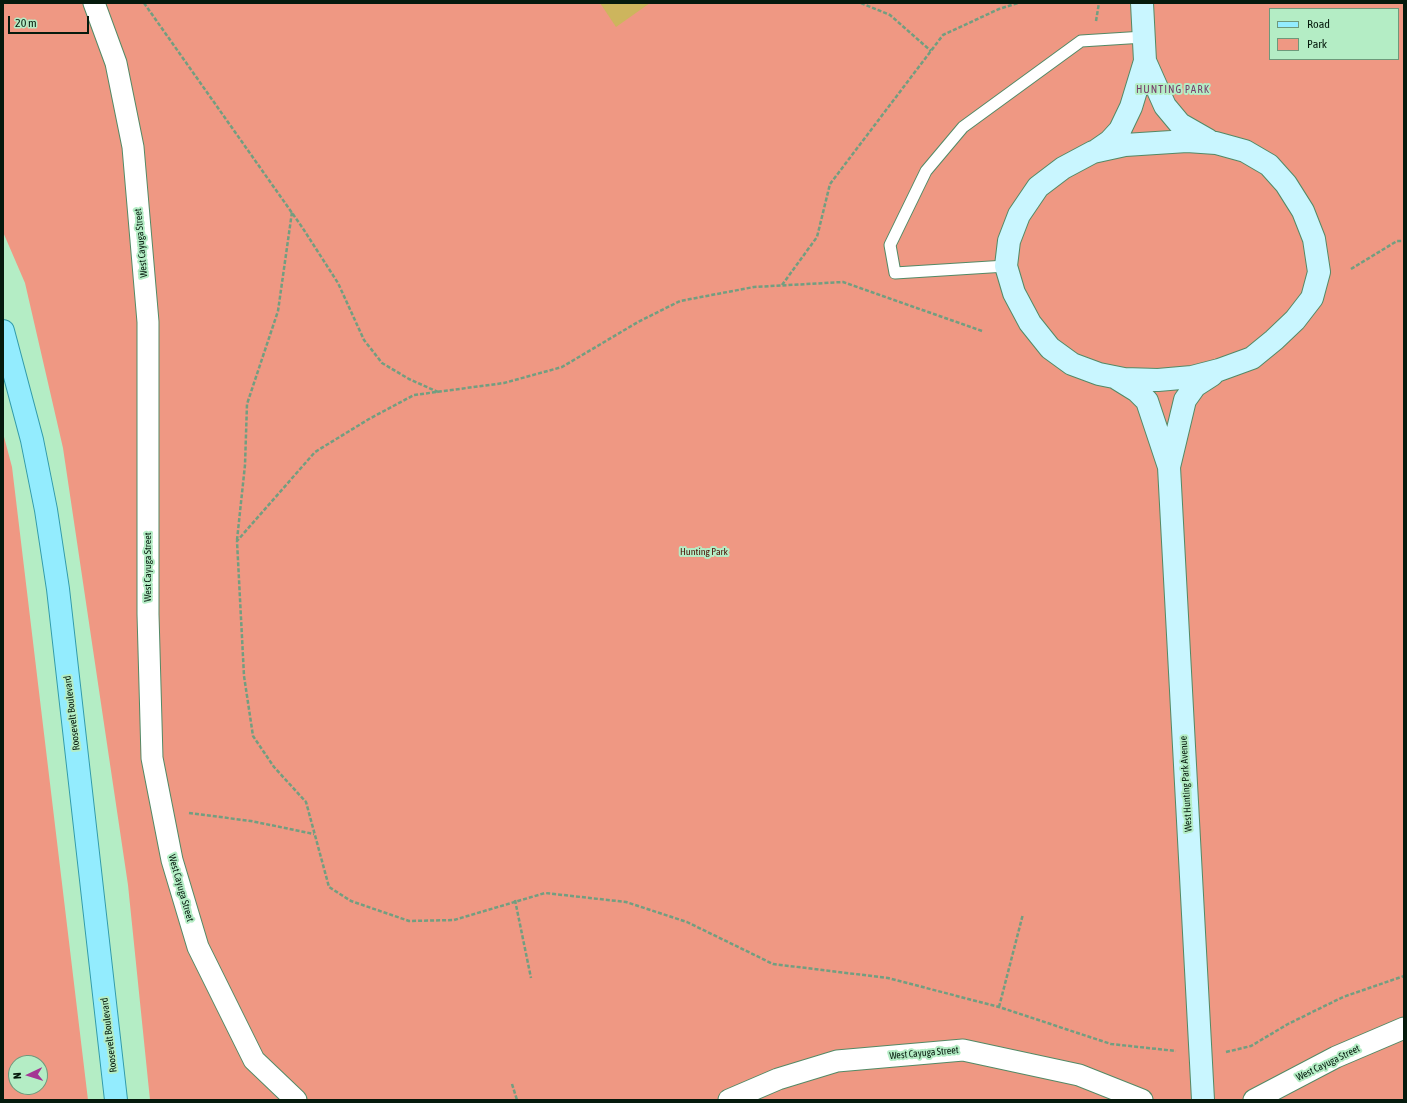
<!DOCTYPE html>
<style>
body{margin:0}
#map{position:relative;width:1407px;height:1103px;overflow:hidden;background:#b4edc5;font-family:"Asap Condensed",sans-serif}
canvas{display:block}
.frame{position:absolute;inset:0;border:4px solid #051a0d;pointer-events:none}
.legend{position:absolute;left:1269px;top:8px;width:130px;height:52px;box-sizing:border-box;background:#b4edc5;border:1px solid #6e997b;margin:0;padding:5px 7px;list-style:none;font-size:12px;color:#051a0d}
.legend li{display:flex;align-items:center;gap:8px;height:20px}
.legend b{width:20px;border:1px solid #6e997b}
.north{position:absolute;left:8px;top:1055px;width:40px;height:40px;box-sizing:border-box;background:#b4edc5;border:1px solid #6e997b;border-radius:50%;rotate:266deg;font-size:11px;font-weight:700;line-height:16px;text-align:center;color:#051a0d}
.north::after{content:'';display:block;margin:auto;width:14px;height:18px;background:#a43694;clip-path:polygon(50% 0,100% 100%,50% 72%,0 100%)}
.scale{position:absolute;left:8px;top:16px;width:81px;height:18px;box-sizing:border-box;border:2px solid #051a0d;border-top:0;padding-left:5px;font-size:12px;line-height:14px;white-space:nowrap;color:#051a0d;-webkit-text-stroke:3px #b4edc5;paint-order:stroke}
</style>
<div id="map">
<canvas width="1407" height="1103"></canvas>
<div class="frame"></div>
<ul class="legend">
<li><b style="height:5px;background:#93ecfe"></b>Road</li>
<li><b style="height:11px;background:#ef9883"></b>Park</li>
</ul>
<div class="north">N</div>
<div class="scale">20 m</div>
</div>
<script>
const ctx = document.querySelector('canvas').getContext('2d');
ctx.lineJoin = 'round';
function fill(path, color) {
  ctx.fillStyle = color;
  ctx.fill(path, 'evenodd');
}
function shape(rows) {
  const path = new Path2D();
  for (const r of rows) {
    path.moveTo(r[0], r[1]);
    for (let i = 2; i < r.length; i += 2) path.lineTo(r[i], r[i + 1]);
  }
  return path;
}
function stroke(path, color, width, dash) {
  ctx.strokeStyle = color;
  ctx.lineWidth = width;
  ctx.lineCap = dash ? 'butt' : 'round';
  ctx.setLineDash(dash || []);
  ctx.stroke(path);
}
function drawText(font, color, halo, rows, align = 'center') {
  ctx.font = font + ' "Asap Condensed",sans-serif';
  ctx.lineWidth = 4;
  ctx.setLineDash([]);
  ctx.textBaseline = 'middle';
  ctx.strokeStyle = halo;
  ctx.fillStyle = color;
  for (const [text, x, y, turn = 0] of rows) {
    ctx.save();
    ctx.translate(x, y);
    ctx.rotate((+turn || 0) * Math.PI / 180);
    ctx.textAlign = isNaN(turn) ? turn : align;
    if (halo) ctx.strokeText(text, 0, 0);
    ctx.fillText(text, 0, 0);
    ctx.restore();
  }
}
fill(shape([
 [3,3,1404,3,1404,1100,150,1100,128,885,63,448,25,283,3,232],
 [1270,9,1398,9,1398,59,1270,59],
 [3,433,12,467,88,1100,3,1100],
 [16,1063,40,1063,40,1087,16,1087]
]), '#ef9883');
fill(shape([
 [600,3,650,3,616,27]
]), '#cdb55d');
const service = shape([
 [1006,266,895,273,890,245,926,171,963,127,1081,41,1144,37]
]);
const minor = shape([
 [94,3,116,63,133,147,148,322,148,614,152,758,172,860,198,947,254,1060,296,1100],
 [729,1100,778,1079,837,1061,963,1050,1079,1075,1142,1100],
 [1254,1100,1336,1057,1404,1028]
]);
const secondary = shape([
 [1145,61,1165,106,1180,124,1208,140],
 [1187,141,1216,143,1245,151,1269,165,1286,184,1303,211,1314,239,1319,272,1312,298,1295,320,1274,340,1252,358,1219,370,1192,377,1158,380,1124,379,1099,374,1072,364,1050,348,1030,323,1014,293,1006,266,1009,241,1019,215,1038,187,1063,168,1093,152,1125,145,1187,141],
 [1097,150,1110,141,1120,130,1131,107,1145,61,1142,3],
 [1116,378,1137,391,1147,401,1169,467,1203,1100],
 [1169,467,1185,400,1195,386,1212,375]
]);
const primary = shape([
 [3,331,32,440,46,510,58,589,116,1100]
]);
stroke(service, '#538965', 13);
stroke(minor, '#538965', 23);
stroke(secondary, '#538965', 24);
stroke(primary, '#329baa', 24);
stroke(shape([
 [144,3,302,227,338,283,364,340,382,363,409,379,438,392],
 [861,3,890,15,931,51],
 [1096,21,1099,3],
 [1351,269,1397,241,1404,241],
 [782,285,817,237,830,184,943,35,999,9,1018,3],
 [982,331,843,282,754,287,680,301,638,322,562,367,504,383,414,395,369,419,315,452,237,541,244,676,253,736,274,767,306,802,329,887,351,901,409,921,454,920,545,893,626,902,687,922,773,964,888,978,999,1007,1111,1044,1176,1051],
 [237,540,245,465,247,404,278,311,292,212],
 [189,813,251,821,314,834],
 [515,900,531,978],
 [999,1007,1023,914],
 [1226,1052,1251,1046,1288,1024,1343,997,1404,976],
 [512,1084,517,1100]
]), '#729e80', 2.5, [4, 2]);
stroke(service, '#fff', 11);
stroke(minor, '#fff', 21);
stroke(secondary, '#c9f6ff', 22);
stroke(primary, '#93ecfe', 22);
drawText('10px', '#051a0d', '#b4edc5', [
 ["West Cayuga Street",141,243,-95],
 ["West Cayuga Street",148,567,-90],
 ["Roosevelt Boulevard",72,713,-97],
 ["West Hunting Park Avenue",1186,784,-93],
 ["West Cayuga Street",181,888,74],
 ["Roosevelt Boulevard",109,1035,-97],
 ["West Cayuga Street",924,1053,-5],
 ["West Cayuga Street",1328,1063,-26]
]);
drawText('10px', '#4b1408', '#b4edc5', [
 ["Hunting Park",704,552]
]);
ctx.letterSpacing = '1px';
drawText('11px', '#763e6c', '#b4edc5', [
 ["HUNTING PARK",1173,90]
]);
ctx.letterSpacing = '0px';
</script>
